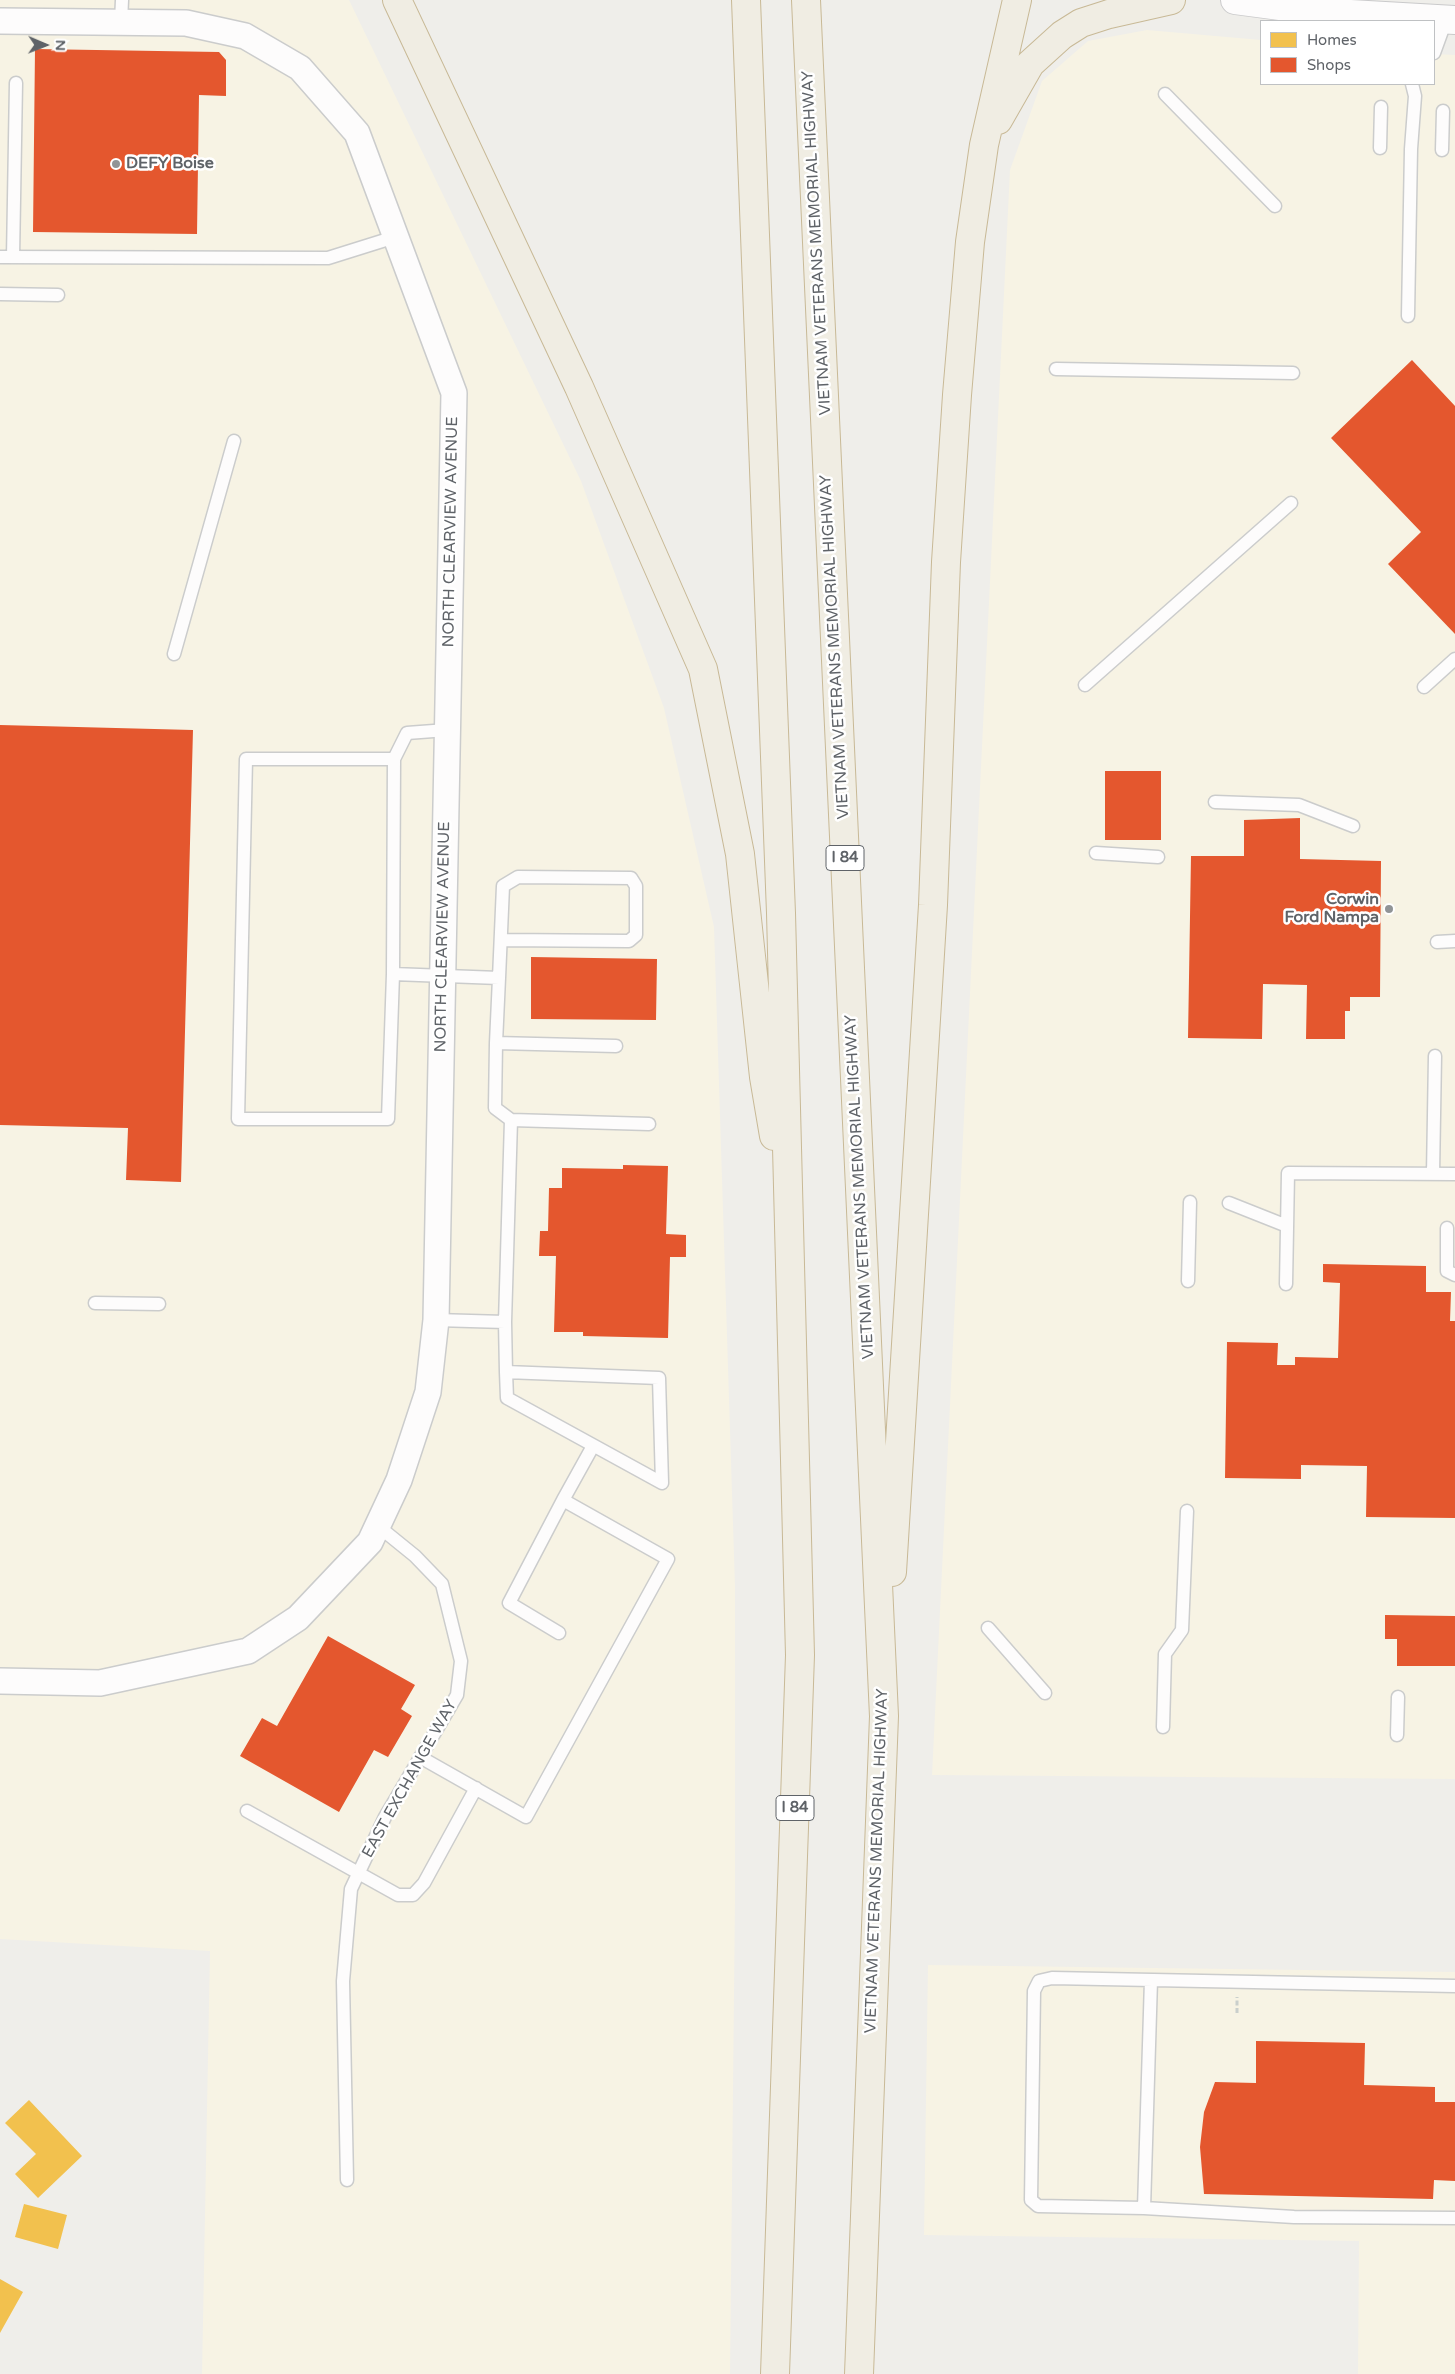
<!DOCTYPE html>
<style>
body{margin:0}
#map{position:relative;width:1455px;height:2374px;overflow:hidden;background:#efeeea;font-family:"Varela Round",sans-serif}
canvas{display:block}
.legend{position:absolute;left:1260px;top:20px;width:175px;height:65px;box-sizing:border-box;background:#fff;border:1px solid #bfc1c3;margin:0;padding:6px 9px;list-style:none;font-size:15px;color:#5f6368}
.legend li{display:flex;align-items:center;gap:10px;height:25px}
.legend b{width:25px;border:1px solid #bfc1c3}
.north{position:absolute;left:20px;top:20px;width:50px;height:50px;-webkit-text-stroke:4px #fff;paint-order:stroke;rotate:91deg;font-size:14px;font-weight:700;line-height:20px;text-align:center;color:#5f6368}
.north::after{content:'';display:block;margin:auto;width:18px;height:22px;background:#5f6368;clip-path:polygon(50% 0,100% 100%,50% 72%,0 100%)}
</style>
<div id="map">
<canvas width="1455" height="2374"></canvas>
<ul class="legend">
<li><b style="height:14px;background:#f2c14e"></b>Homes</li>
<li><b style="height:14px;background:#e4572e"></b>Shops</li>
</ul>
<div class="north">N</div>
</div>
<script>
const ctx = document.querySelector('canvas').getContext('2d');
ctx.lineJoin = 'round';
function fill(path, color) {
  ctx.fillStyle = color;
  ctx.fill(path, 'evenodd');
}
function shape(rows) {
  const path = new Path2D();
  for (const r of rows) {
    path.moveTo(r[0], r[1]);
    for (let i = 2; i < r.length; i += 2) path.lineTo(r[i], r[i + 1]);
  }
  return path;
}
function stroke(path, color, width, dash) {
  ctx.strokeStyle = color;
  ctx.lineWidth = width;
  ctx.lineCap = dash ? 'butt' : 'round';
  ctx.setLineDash(dash || []);
  ctx.stroke(path);
}
function drawText(font, color, halo, rows, align = 'center') {
  ctx.font = font + ' "Varela Round",sans-serif';
  ctx.lineWidth = 5;
  ctx.setLineDash([]);
  ctx.textBaseline = 'middle';
  ctx.strokeStyle = halo;
  ctx.fillStyle = color;
  for (const [text, x, y, turn = 0] of rows) {
    ctx.save();
    ctx.translate(x, y);
    ctx.rotate((+turn || 0) * Math.PI / 180);
    ctx.textAlign = isNaN(turn) ? turn : align;
    if (halo) ctx.strokeText(text, 0, 0);
    ctx.fillText(text, 0, 0);
    ctx.restore();
  }
}
fill(shape([
 [0,0,349,0,581,481,664,708,714,927,735,1587,735,1899,730,2374,202,2374,210,1951,0,1939],
 [1147,30,1261,40,1261,84,1434,84,1434,54,1455,55,1455,1779,932,1775,1010,170,1042,81,1088,41],
 [928,1965,1455,1972,1455,2374,1358,2374,1359,2241,924,2235]
]), '#f7f3e4');
fill(shape([
 [29,2100,82,2156,38,2198,15,2174,36,2154,5,2123],
 [24,2204,67,2215,58,2249,15,2237],
 [0,2279,23,2292,0,2333]
]), '#f2c14e');
fill(shape([
 [35,49,219,52,226,60,226,96,199,95,197,234,33,232],
 [1412,360,1455,406,1455,634,1388,564,1421,532,1331,438],
 [0,725,193,730,181,1182,126,1180,128,1128,0,1125],
 [1105,771,1161,771,1161,840,1105,840],
 [1300,818,1300,859,1381,861,1380,997,1350,997,1350,1011,1345,1011,1345,1039,1306,1039,1307,985,1263,984,1262,1039,1188,1038,1191,856,1244,856,1244,820],
 [531,957,657,959,656,1020,531,1019],
 [623,1165,668,1166,666,1234,686,1235,686,1257,670,1257,668,1338,583,1336,583,1332,554,1332,556,1256,539,1256,540,1231,548,1231,549,1188,562,1188,562,1168,623,1169],
 [1323,1264,1426,1266,1426,1292,1451,1292,1450,1321,1455,1321,1455,1518,1366,1517,1367,1466,1301,1465,1301,1479,1225,1478,1227,1342,1278,1343,1277,1365,1295,1365,1295,1357,1338,1358,1340,1283,1323,1282],
 [1385,1615,1455,1616,1455,1666,1397,1666,1397,1639,1385,1639],
 [328,1636,415,1685,401,1709,412,1716,388,1757,374,1750,339,1812,240,1756,262,1718,277,1726],
 [1256,2041,1365,2043,1364,2085,1435,2087,1435,2102,1455,2102,1455,2181,1434,2180,1433,2199,1204,2194,1200,2147,1204,2112,1215,2082,1256,2083]
]), '#e4572e');
const service = shape([
 [121,22,122,0],
 [1434,53,1446,20],
 [1165,94,1275,206],
 [1380,148,1381,107],
 [1442,150,1443,111],
 [0,257,328,258,395,237],
 [13,257,16,83],
 [0,294,58,295],
 [1408,316,1411,149,1415,96,1412,84],
 [1056,369,1293,373],
 [174,654,234,441],
 [1085,685,1291,503],
 [1424,687,1455,659],
 [394,759,407,733,447,730],
 [1215,802,1299,805,1353,826],
 [1096,853,1158,857],
 [1437,942,1455,941],
 [393,974,394,759,246,759,238,1119,388,1119,393,974,499,978,496,1043,616,1046],
 [499,978,503,886,518,877,631,878,636,886,636,935,629,941,501,940],
 [496,1043,495,1108,511,1120],
 [1433,1174,1435,1056],
 [1229,1203,1287,1226],
 [1447,1228,1447,1271,1455,1275],
 [1188,1281,1190,1202],
 [1286,1284,1288,1173,1455,1174],
 [95,1303,159,1304],
 [436,1320,505,1322,506,1372,507,1398,662,1483,659,1378,506,1372],
 [505,1322,511,1120,649,1124],
 [563,1500,593,1446],
 [988,1628,1045,1693],
 [1163,1727,1165,1654,1182,1630,1187,1511],
 [1397,1735,1398,1697],
 [420,1757,526,1817,668,1559,563,1500,509,1603,559,1633],
 [247,1811,398,1895,413,1895,424,1883,476,1788],
 [1151,1980,1144,2208,1038,2206,1031,2200,1034,1991,1039,1981,1052,1978,1455,1986],
 [347,2180,343,1981,351,1889,385,1817,457,1695,461,1661,442,1584,415,1556,378,1526],
 [1144,2208,1294,2217,1455,2218]
]);
const minor = shape([
 [0,21,186,23,245,36,300,68,357,133,454,393,436,1320,428,1392,399,1480,370,1542,298,1618,248,1651,100,1683,0,1681]
]);
const secondary = shape([
 [1235,0,1333,13,1455,20]
]);
const motorway = shape([
 [397,0,579,387,703,669,740,854,764,1077,774,1136],
 [746,0,781,913,800,1655,775,2374],
 [806,0,884,1716,859,2374],
 [998,120,1030,64,1062,35,1081,23,1109,14,1171,0],
 [892,1572,933,905,946,562,957,395,970,242,984,145,1017,0]
]);
stroke(service, '#cbcccc', 15);
stroke(minor, '#cbcccc', 28);
stroke(secondary, '#cacacb', 30);
stroke(motorway, '#c8b996', 30);
stroke(shape([
 [1237,2013,1237,1997]
]), '#cacfcc', 3, [5, 2.5]);
stroke(service, '#fdfcfc', 12);
stroke(minor, '#fdfcfc', 25);
stroke(secondary, '#fdfcfc', 28);
stroke(motorway, '#f0ede3', 28);
for (const [x, y, r, color] of [
 [116,164,5,"#919496"],
 [1389,909,5,"#919496"]
]) {
  const dot = new Path2D();
  dot.arc(x, y, r, 0, 2 * Math.PI);
  ctx.fillStyle = color;
  ctx.fill(dot);
  stroke(dot, '#fff', 2);
}
for (const [x, y, w] of [
 [845,858,38],
 [795,1808,38]
]) {
  const box = new Path2D();
  box.roundRect(x - w / 2, y - 12.5, w, 25, 4);
  ctx.fillStyle = '#fff';
  ctx.fill(box);
  stroke(box, '#5f6368', 1);
}
drawText('bold 15px', '#5f6368', null, [
 ["I 84",845,858],
 ["I 84",795,1808]
]);
drawText('bold 16px', '#5f6368', '#fff', [
 ["DEFY Boise",126,164],
 ["Corwin",1379,900,"right"],
 ["Ford Nampa",1379,918,"right"]
], 'left');
drawText('16px', '#5f6368', '#fff', [
 ["VIETNAM VETERANS MEMORIAL HIGHWAY",817,243,-93],
 ["NORTH CLEARVIEW AVENUE",451,532,-89],
 ["VIETNAM VETERANS MEMORIAL HIGHWAY",835,647,-93],
 ["NORTH CLEARVIEW AVENUE",443,937,-89],
 ["VIETNAM VETERANS MEMORIAL HIGHWAY",860,1187,-93],
 ["EAST EXCHANGE WAY",410,1779,-61],
 ["VIETNAM VETERANS MEMORIAL HIGHWAY",877,1861,-88]
]);
</script>
